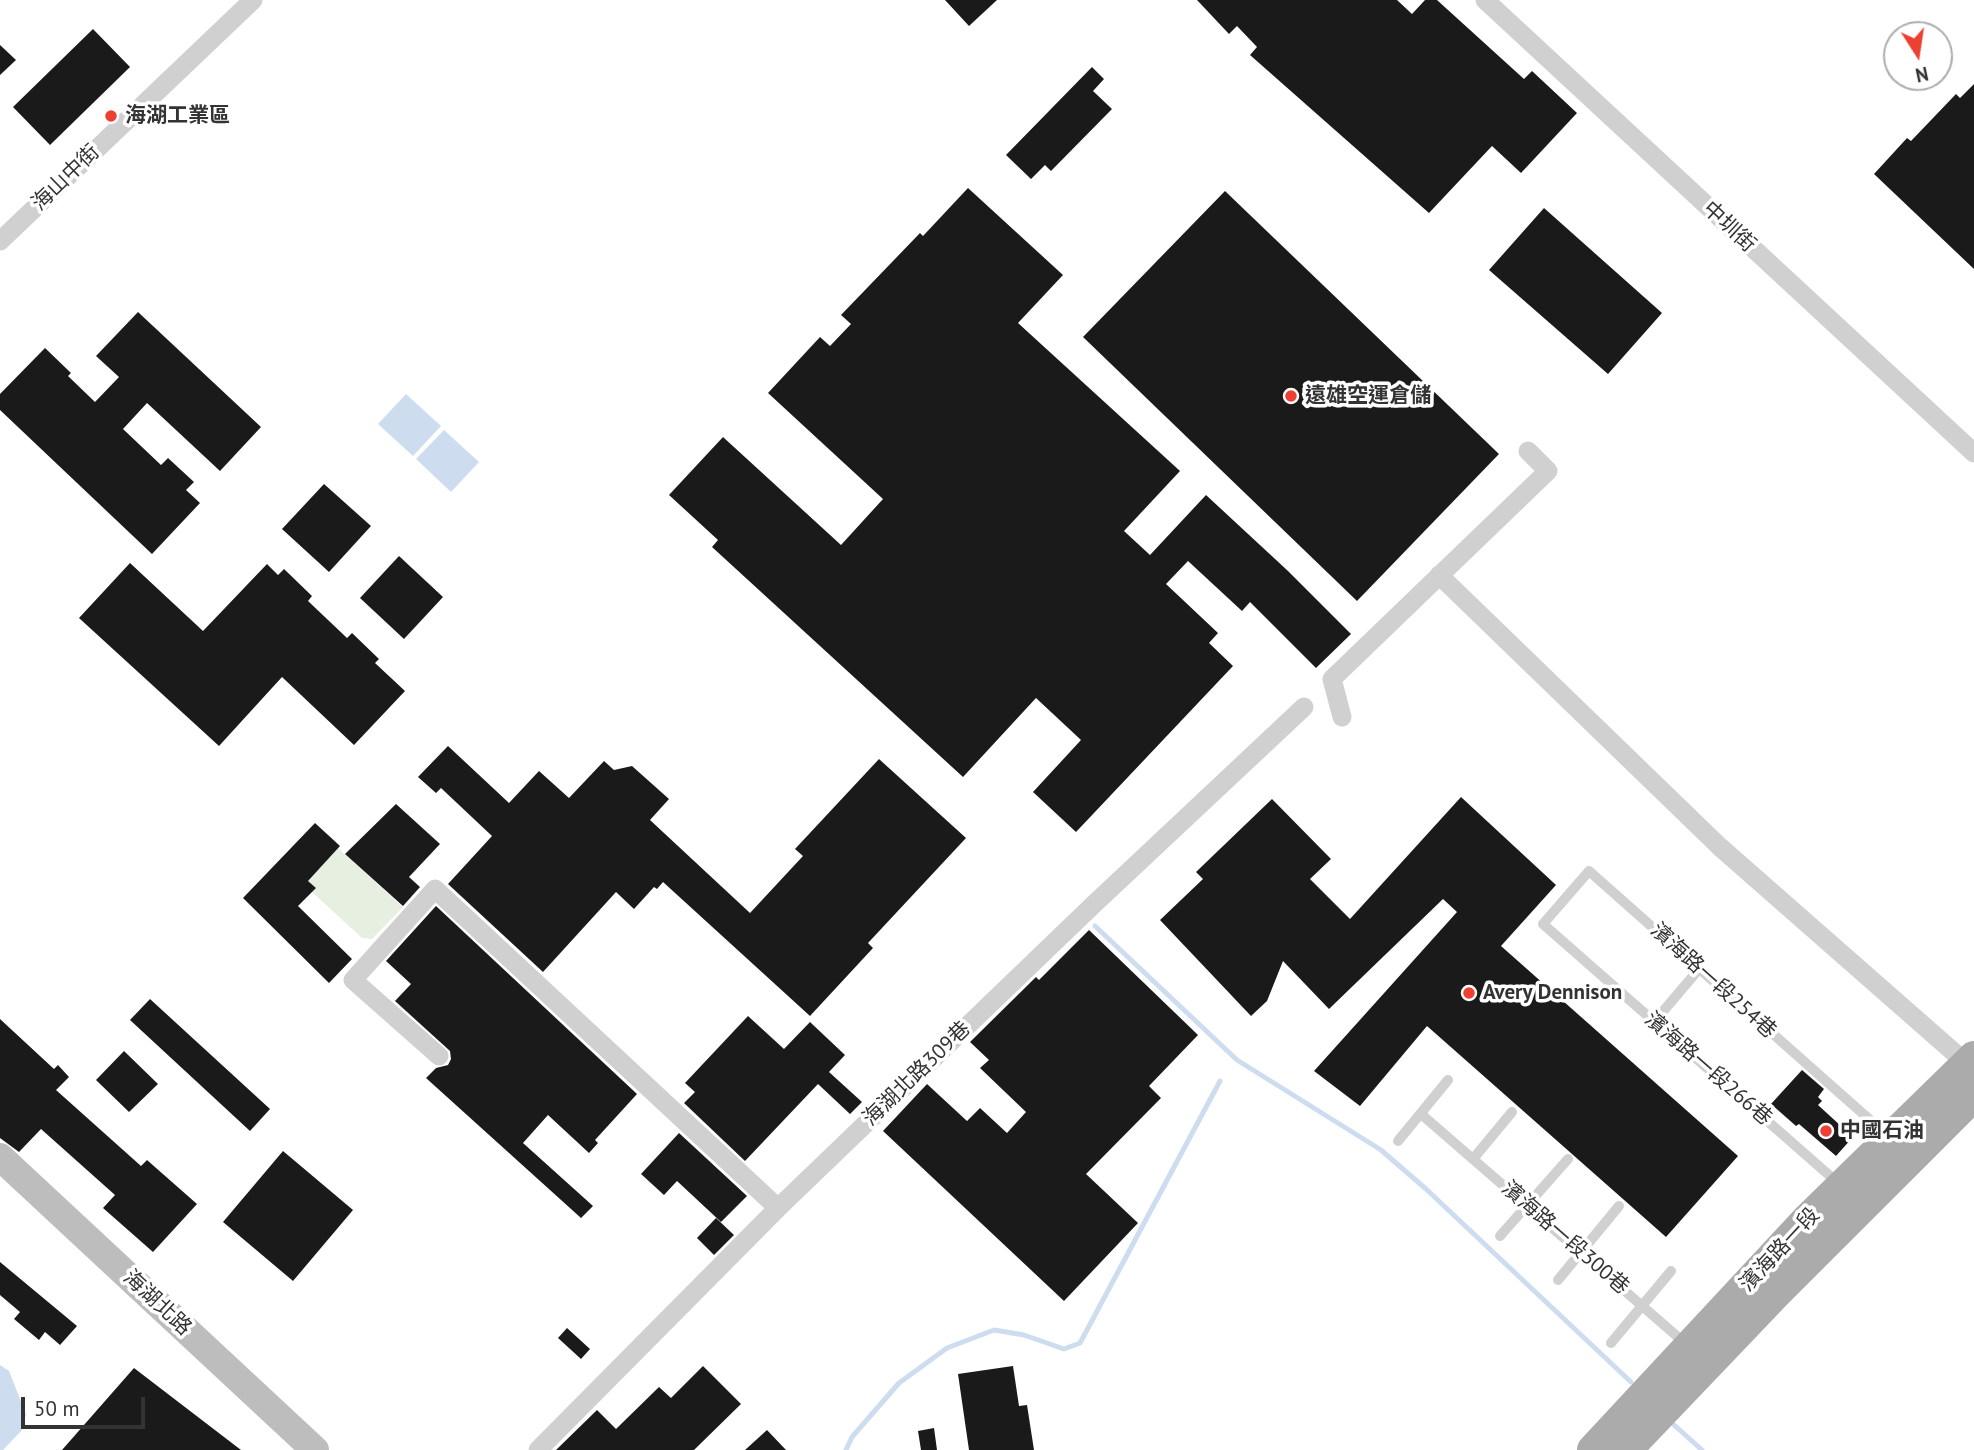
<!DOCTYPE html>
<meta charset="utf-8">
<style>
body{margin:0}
#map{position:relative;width:1974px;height:1450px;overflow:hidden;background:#fff;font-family:"PT Sans",sans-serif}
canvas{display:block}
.north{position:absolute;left:1883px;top:21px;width:70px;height:70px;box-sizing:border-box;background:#fff;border:2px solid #adadad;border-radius:50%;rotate:168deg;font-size:19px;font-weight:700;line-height:28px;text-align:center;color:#333}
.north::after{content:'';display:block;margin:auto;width:24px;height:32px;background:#ec4033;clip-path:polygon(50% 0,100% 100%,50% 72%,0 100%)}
.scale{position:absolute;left:21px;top:1397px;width:124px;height:32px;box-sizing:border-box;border:4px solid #333;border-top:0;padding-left:9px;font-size:21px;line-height:24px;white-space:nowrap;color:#333;-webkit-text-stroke:5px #fff;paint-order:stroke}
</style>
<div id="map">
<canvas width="1974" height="1450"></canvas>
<div class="north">N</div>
<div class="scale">50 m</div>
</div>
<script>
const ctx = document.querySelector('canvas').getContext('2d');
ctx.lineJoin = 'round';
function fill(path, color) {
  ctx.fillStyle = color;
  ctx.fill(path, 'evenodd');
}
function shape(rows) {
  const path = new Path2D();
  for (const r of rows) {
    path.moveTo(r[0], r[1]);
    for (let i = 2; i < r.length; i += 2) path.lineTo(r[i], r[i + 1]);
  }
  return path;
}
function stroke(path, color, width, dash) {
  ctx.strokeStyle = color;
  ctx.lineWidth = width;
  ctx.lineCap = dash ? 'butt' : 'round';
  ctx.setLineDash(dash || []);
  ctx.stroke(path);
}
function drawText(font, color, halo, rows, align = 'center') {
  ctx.font = font + ' "PT Sans","Noto Sans TC",sans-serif';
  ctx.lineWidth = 7;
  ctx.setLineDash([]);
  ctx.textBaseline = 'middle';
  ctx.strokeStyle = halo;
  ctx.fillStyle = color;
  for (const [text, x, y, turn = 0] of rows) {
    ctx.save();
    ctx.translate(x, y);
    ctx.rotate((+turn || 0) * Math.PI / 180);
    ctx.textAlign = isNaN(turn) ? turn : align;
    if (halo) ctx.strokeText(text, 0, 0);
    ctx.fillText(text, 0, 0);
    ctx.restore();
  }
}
fill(shape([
 [338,848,403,907,372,939,362,938,312,892,316,888,308,881]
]), '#e7efe1');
fill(shape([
 [406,394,441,426,413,456,378,424],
 [444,430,479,462,451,492,416,459],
 [0,1365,9,1371,26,1414,22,1430,3,1450,0,1450]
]), '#cdddef');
stroke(shape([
 [1095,926,1237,1060,1381,1150,1426,1189,1631,1382],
 [1673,1424,1702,1450],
 [846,1450,852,1437,899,1383,947,1348,994,1330,1024,1335,1064,1349,1080,1343,1220,1081]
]), '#cdddef', 5);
fill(shape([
 [945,0,997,0,969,26],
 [1197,0,1397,0,1412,14,1425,0,1437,0,1524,79,1532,71,1577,113,1521,173,1492,146,1429,213,1250,55,1257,47,1237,26,1229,34],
 [93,29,130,67,50,145,13,107],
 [0,45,16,60,0,75],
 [1092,67,1104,79,1093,91,1112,109,1051,171,1045,165,1031,179,1006,155],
 [1974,84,1974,269,1874,174,1907,138,1911,141,1956,94,1960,98],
 [968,188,1063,275,1018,323,1180,471,1124,531,1150,555,1206,495,1288,571,1351,634,1316,668,1250,602,1242,611,1188,561,1166,584,1218,633,1209,643,1233,666,1076,832,1033,792,1081,740,1036,698,963,777,712,547,718,540,669,495,723,437,841,545,883,499,768,393,820,337,830,346,851,324,841,315,920,233,923,236],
 [1225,191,1499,454,1357,601,1083,337],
 [1544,208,1662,313,1608,374,1489,270],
 [138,312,261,427,220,471,147,403,123,429,161,465,168,458,194,482,186,490,200,503,152,554,0,410,0,394,45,348,71,373,68,376,95,402,119,377,96,356],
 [324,484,371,526,329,572,282,529],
 [399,556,443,597,404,639,360,598],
 [130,563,203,631,267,564,278,575,284,569,312,596,308,601,347,638,352,633,379,659,375,663,405,691,354,745,282,677,219,746,79,618],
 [448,746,509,803,539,771,569,798,604,761,614,770,632,766,669,799,650,820,750,913,803,856,795,849,879,759,966,838,868,943,873,948,810,1016,663,882,657,889,654,887,634,909,616,892,543,972,448,884,492,836,441,788,436,793,418,777],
 [1461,797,1556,885,1501,946,1738,1156,1666,1237,1427,1026,1360,1106,1314,1071,1457,912,1443,899,1329,1009,1283,961,1267,1001,1251,1016,1160,920,1203,879,1196,872,1272,799,1331,859,1310,879,1350,919],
 [396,804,440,844,409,877,420,887,403,906,345,854],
 [315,823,340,846,308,881,316,888,298,906,352,959,329,983,243,898],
 [436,906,637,1094,595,1140,598,1143,589,1153,548,1115,523,1143,593,1206,581,1218,426,1078,436,1068,448,1065,451,1059,450,1051,395,1001,411,984,386,961],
 [1089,930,1198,1035,1149,1086,1161,1098,1086,1174,1138,1223,1064,1301,883,1131,927,1084,967,1121,980,1108,1007,1133,1026,1112,980,1068,989,1060,970,1042,1036,977,1039,980],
 [150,999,270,1109,250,1131,130,1020],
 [748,1016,784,1049,810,1022,845,1055,829,1072,862,1102,850,1114,818,1084,745,1161,684,1103,695,1092,685,1083],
 [0,1019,54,1069,58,1065,69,1077,56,1090,141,1166,147,1160,197,1204,153,1252,103,1208,115,1195,41,1129,19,1152,0,1138],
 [124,1051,158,1084,129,1112,96,1080],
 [1802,1070,1824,1089,1818,1097,1822,1101,1818,1105,1853,1137,1836,1156,1799,1124,1796,1126,1771,1104],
 [679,1133,747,1196,721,1222,677,1181,664,1195,641,1174],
 [283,1151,353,1210,293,1281,223,1222],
 [716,1218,734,1235,714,1255,697,1238],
 [0,1262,77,1326,60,1345,45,1332,39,1340,14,1319,20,1312,0,1295],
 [567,1328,590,1349,581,1359,558,1338],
 [703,1366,741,1404,694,1450,556,1450,597,1410,616,1429,659,1387,671,1398],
 [1013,1366,1019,1406,1027,1405,1034,1450,969,1450,958,1374],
 [134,1368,241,1450,62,1450],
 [934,1428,937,1450,921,1450,918,1431],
 [767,1430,786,1450,745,1450]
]), '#1a1a1a');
stroke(shape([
 [1654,1022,1699,969],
 [1421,1114,1686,1344],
 [1398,1141,1448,1080],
 [1473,1159,1512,1112],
 [1838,1183,1543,924,1589,871,1887,1135],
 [1500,1236,1568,1159],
 [1558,1280,1619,1206],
 [1611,1343,1671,1271]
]), '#d0d0d0', 10);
stroke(shape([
 [1485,0,1974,453],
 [0,241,253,0],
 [1439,575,1720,847,1973,1069],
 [1342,717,1332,679,1548,471,1528,451],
 [439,1056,353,980,435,889,778,1208],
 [538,1450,778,1208,1092,906,1304,707]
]), '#d0d0d0', 19);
stroke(shape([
 [0,1157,315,1450]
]), '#bdbdbd', 28);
stroke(shape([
 [1593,1450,1808,1219,1974,1057],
 [1626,1450,1776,1293,1974,1095]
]), '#ababab', 32);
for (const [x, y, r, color] of [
 [111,116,7,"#ec4033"],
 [1291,396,7,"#ec4033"],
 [1469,993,7,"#ec4033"],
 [1826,1131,7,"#ec4033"]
]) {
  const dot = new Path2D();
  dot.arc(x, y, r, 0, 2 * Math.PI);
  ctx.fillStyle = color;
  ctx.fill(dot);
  stroke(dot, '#fff', 2.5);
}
drawText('bold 21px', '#333', '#fff', [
 ["海湖工業區",125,116],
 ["遠雄空運倉儲",1305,396],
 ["Avery Dennison",1483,993],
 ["中國石油",1840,1131]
], 'left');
drawText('21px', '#333', '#fff', [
 ["海山中街",66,178,-44],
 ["中圳街",1729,227,43],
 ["濱海路一段254巷",1713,981,42],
 ["濱海路一段266巷",1708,1069,41],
 ["海湖北路309巷",917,1074,-44],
 ["濱海路一段300巷",1565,1238,41],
 ["濱海路一段",1780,1250,-47],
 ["海湖北路",157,1303,43]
]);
</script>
